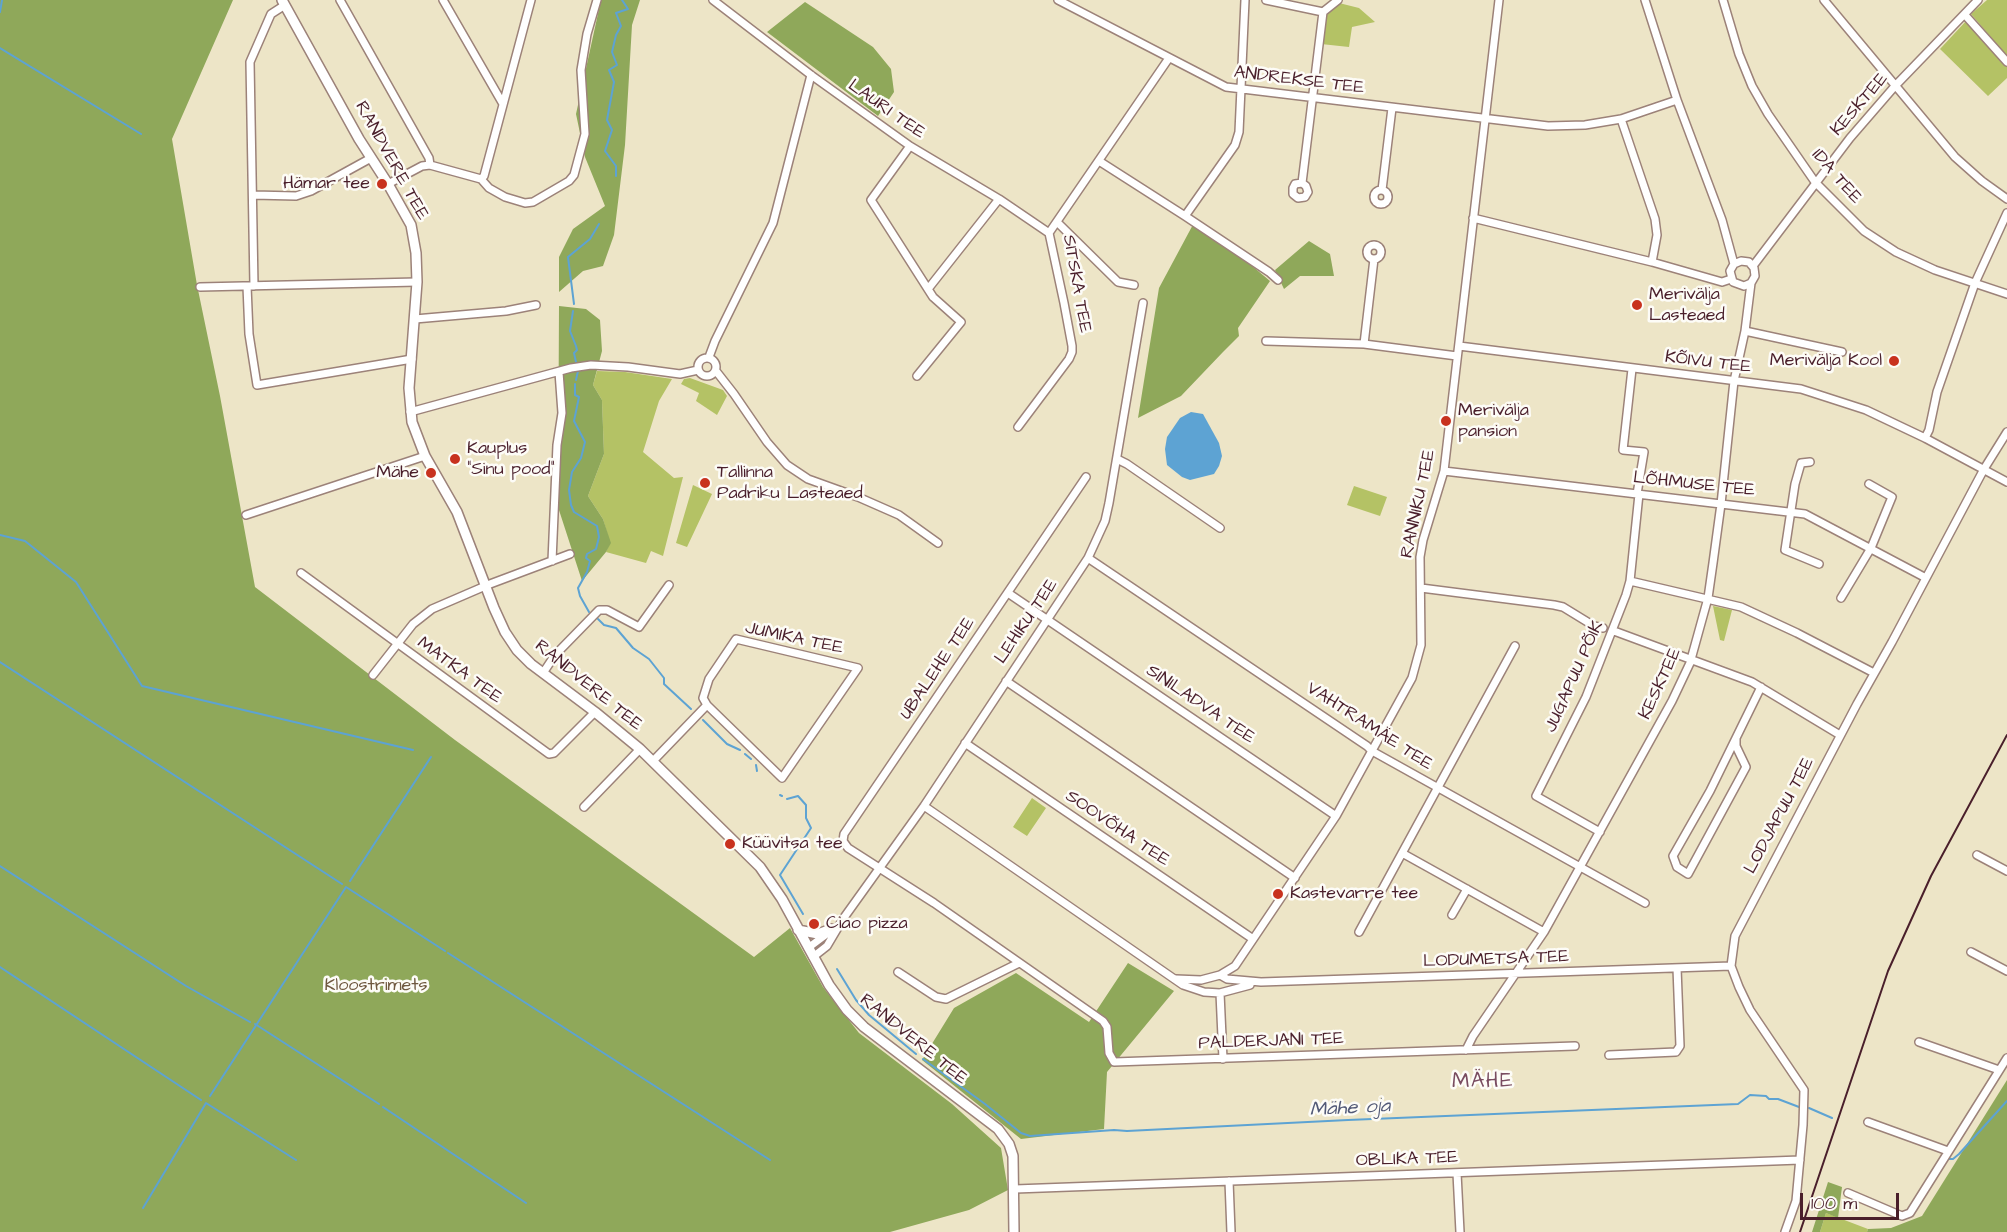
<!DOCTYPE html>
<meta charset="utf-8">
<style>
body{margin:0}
#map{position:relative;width:2007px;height:1232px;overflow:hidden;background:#ede5c7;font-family:"Architects Daughter",sans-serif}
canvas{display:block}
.scale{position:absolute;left:1800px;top:1193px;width:99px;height:27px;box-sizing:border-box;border:3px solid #4a1f2b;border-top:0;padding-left:8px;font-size:18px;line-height:21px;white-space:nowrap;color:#4a1f2b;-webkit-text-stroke:4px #fdfcf7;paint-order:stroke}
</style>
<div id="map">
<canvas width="2007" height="1232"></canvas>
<div class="scale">100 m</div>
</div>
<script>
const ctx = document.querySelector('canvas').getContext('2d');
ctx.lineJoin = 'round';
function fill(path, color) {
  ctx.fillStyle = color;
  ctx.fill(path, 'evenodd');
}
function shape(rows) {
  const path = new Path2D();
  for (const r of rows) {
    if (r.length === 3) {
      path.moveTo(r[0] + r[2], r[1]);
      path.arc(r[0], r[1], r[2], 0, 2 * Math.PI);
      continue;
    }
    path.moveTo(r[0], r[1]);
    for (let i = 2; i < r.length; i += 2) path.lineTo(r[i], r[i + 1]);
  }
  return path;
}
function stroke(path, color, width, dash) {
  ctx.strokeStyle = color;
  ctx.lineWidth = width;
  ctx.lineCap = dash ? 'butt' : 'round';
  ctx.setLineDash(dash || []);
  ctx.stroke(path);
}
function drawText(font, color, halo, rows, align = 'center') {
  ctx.font = font + ' "Architects Daughter",sans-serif';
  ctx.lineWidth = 5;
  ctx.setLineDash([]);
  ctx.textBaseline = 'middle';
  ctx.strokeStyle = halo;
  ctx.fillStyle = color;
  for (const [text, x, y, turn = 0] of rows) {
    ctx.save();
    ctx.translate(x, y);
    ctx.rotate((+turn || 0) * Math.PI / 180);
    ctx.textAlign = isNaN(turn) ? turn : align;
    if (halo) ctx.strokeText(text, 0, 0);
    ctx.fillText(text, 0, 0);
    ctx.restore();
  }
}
fill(shape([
 [1987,0,2007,0,2007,56,1971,14],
 [1339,3,1359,8,1375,22,1352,27,1349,47,1321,44,1325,19,1329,11],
 [1967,20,2007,64,2007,78,1988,96,1940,49],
 [597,371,625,372,672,379,659,401,643,452,674,478,683,477,663,556,651,551,646,563,606,552,610,543,603,519,588,496,604,454,602,400,593,385],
 [690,378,723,390,727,396,717,415,696,401,699,393,681,384,684,379],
 [693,485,712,494,687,547,676,543],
 [1354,486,1387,497,1380,516,1347,505],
 [1713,606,1732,610,1724,641,1720,640],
 [1032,798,1046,808,1027,836,1013,827],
 [1826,1213,1868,1229,1867,1232,1820,1232]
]), '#b4c265');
fill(shape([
 [0,0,233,0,172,139,197,285,220,396,255,587,455,740,754,957,790,928,823,987,859,1033,952,1104,1001,1148,1008,1190,969,1210,890,1232,0,1232],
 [601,0,640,0,632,25,625,145,614,235,603,266,583,271,559,292,559,257,573,229,605,206,585,157,576,114],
 [805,2,873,47,891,69,894,92,878,116,767,32],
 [1196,219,1270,281,1238,328,1239,336,1223,352,1181,396,1138,418,1159,288],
 [1309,241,1330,254,1334,276,1300,276,1284,289,1275,270],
 [559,306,586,309,600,320,602,351,593,385,602,400,604,454,588,496,603,519,611,543,606,552,582,581,558,507],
 [1128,963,1174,991,1107,1072,1104,1129,1021,1139,922,1060,954,1008,1016,973,1089,1022],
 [2007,1080,2007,1232,1867,1232,1868,1229,1891,1228,1922,1216],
 [1828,1182,1842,1187,1838,1218,1826,1213,1820,1232,1812,1232]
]), '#8fa85a');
fill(shape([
 [1191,412,1203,414,1219,443,1222,456,1219,466,1214,474,1190,480,1182,477,1167,465,1165,449,1167,437,1180,418]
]), '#5da3d3');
stroke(shape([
 [0,12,2,0],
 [0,48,141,134],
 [616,176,616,166,605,151,612,130,607,120,614,82,609,70,617,65,612,52,616,35,621,26,616,13,628,9,622,0],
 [574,304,568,257,590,239,599,224],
 [573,311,570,331,576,346,577,350,574,353,576,362],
 [576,380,578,371],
 [575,384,575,395,579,397,574,421,585,442,581,458,572,472,569,490,571,505,574,512,597,526,599,537,596,549,587,554,586,558,590,561,587,572,578,588,580,596,589,612],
 [0,535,25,541,76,582,142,686,413,750],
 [598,619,604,625,616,628,633,648,649,659,664,678,664,684,691,709],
 [0,662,342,884],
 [703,720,727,744,740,750],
 [745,754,751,759],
 [756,765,757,771],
 [780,795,782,796],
 [787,799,798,796,806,805,806,818,811,828,780,875,803,914],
 [0,866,186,986,250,1022],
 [350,881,431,757],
 [448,953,770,1160],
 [0,967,201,1100],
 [837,969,856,1000,869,1015,916,1054],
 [255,1024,379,1104],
 [923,1059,985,1104,1021,1133,1030,1136,1114,1130,1127,1131,1348,1120,1738,1104,1750,1095,1766,1096,1769,1099,1778,1099,1799,1107],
 [210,1096,346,887,445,951],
 [383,1107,526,1203],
 [1809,1108,1832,1118],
 [1947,1159,1953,1159,1959,1154,2007,1101],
 [143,1208,206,1103,296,1160]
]), '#5da3d3', 2);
const minor = shape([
 [340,0,429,158,430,165],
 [443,0,503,104],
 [713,0,811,75,910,146,999,199,1049,233],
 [1058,0,1226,87,1548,126,1585,125,1621,119,1677,100],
 [1266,0,1323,12],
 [1645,0,1677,100,1722,220,1734,264],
 [1723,0,1739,54,1752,86,1768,114,1815,182,1864,231,1896,252,1935,270,2007,294],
 [1824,0,1955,157,1982,181,2007,199],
 [1965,15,2007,62],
 [1621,119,1655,219,1657,235,1652,262],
 [910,146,871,200,933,297,961,322,917,376],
 [1099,161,1185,216,1269,272,1278,280],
 [481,179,484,176,531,0],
 [1302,183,1306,186,1308,192,1305,197,1298,198,1293,194,1293,188,1295,184,1302,183,1323,12,1338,0],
 [388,184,422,166,430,165,481,179,489,188,505,197,525,203,533,202,569,181,574,175,585,134,581,70,587,34,597,0],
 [1382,190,1392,108],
 [1381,197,7],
 [253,195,296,196,311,191,371,158],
 [1185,216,1235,145,1239,132,1245,0],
 [1473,218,1652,262,1722,282,1731,279],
 [1057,222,1118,282,1134,285],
 [1374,252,7],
 [1753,266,1850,138,1895,86,1978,0],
 [247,286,249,334,257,385,412,359],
 [254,286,250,62,271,14,285,5],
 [200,287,417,282],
 [928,289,999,199],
 [415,319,506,311,536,305],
 [1745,331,1842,352],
 [1266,341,1364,344,1457,356],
 [1364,344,1374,259],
 [1459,346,1801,389,1866,410,1925,438,2007,482],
 [709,357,715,341,773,223,811,75],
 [707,367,9],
 [1632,369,1623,450,1644,452,1637,494],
 [716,371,734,394,767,442,787,465,808,479,858,497,899,515,938,543],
 [410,412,571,368,591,365,628,367,680,374,698,370],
 [1018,427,1069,359,1072,352,1072,346,1064,303,1049,233,1169,58],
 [1925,438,1929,430,1937,392,1975,283,2007,213],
 [1117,459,1127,464,1220,528],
 [1810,462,1801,463,1795,484,1785,550,1819,564],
 [1444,471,1805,514,1926,578],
 [1086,477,844,834,843,841,848,848,934,903,1103,1021,1107,1027,1109,1053,1114,1062,1575,1046],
 [246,515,425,456],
 [1088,558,1367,746,1372,751,1645,903],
 [552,561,557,445,562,413,559,372],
 [301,573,549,754,554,753,595,712],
 [1630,581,1741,607,1797,633,1874,673],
 [1421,588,1554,605,1563,607,1594,626,1603,628],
 [1008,593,1336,816],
 [1841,598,1871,548,1892,497,1869,484],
 [1614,631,1752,682,1840,735],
 [543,673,555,655,599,610,607,610,639,627,669,585],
 [373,675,413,624,432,609,490,584,570,554],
 [1006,681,1295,878],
 [1736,738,1710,791,1673,856,1677,867,1688,874,1746,767,1736,746,1736,738,1761,687],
 [965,743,1253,939],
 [653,761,707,705,782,778,858,668,736,639,709,679,703,698,707,705],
 [924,806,1183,985,1204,992,1220,993,1250,985],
 [584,807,640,749],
 [1600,832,1536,796,1586,697,1626,595,1630,581,1639,494],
 [1402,853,1544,932],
 [1977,855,2007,871],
 [1452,915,1467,889],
 [1359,932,1515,646],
 [808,948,828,933],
 [1971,952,2007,971],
 [813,957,827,946,843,919,924,806,1088,558,1105,521,1109,503,1143,303],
 [898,972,936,997,946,999,1019,963],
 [1220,975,1227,979,1261,982,1731,966],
 [1176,979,1201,980,1220,975,1235,966,1336,816,1412,678,1421,645,1420,557,1423,540,1444,471,1499,0],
 [1220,993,1223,1059],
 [1919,1042,1999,1070],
 [1466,1050,1473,1036,1544,932,1672,701,1690,663,1708,598,1713,563,1721,504,1734,381,1745,331,1751,283,1755,276,1754,268,1749,262,1741,261,1734,264,1730,271,1733,282,1744,286,1751,283],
 [1609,1055,1676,1052,1680,1046,1677,968],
 [1868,1122,1948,1151],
 [1457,1173,1460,1232],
 [1229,1181,1231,1232],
 [1015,1189,1800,1160],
 [1848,1193,1902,1216,1910,1213,2007,1058],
 [1785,1232,1796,1201,1803,1125,1804,1090,1750,1010,1739,987,1731,966,1735,936,1857,704,1892,642,1984,469,2007,432]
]);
const secondary = shape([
 [282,0,359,139,388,184,411,225,416,253,417,282,409,388,412,422,425,456,457,512,494,608,505,632,517,650,531,664,595,712,640,749,760,867,782,899,829,985,847,1010,864,1027,998,1129,1009,1144,1013,1156,1014,1232],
 [798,930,818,934,831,929]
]);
stroke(minor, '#9c8279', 10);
stroke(secondary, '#9c8279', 12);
stroke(minor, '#fff', 7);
stroke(secondary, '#fff', 9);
stroke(shape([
 [1800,1232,1888,971,1931,876,2007,735]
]), '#4a1f2b', 2);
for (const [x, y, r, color] of [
 [382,184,6,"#c8321e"],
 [1637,305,6,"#c8321e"],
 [1894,361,6,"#c8321e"],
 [1446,421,6,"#c8321e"],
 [455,459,6,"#c8321e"],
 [431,473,6,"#c8321e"],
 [705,483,6,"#c8321e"],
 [730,844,6,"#c8321e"],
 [1278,894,6,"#c8321e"],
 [814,924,6,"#c8321e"]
]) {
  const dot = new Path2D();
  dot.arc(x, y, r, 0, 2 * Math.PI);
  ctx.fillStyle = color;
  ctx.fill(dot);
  stroke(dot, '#fdfcf7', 2);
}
drawText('18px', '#4a1f2b', '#fdfcf7', [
 ["ANDREKSE TEE",1299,81,7],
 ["KESKTEE",1860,105,-49],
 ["LAURI TEE",886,110,35],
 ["RANDVERE TEE",391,161,61],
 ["IDA TEE",1836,177,49],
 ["SITSKA TEE",1076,284,80],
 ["KÕIVU TEE",1708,363,7],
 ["LÕHMUSE TEE",1694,485,6],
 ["RANNIKU TEE",1419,504,-78],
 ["LEHIKU TEE",1027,622,-56],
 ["JUMIKA TEE",794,639,12],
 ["UBALEHE TEE",938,669,-56],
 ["MATKA TEE",459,671,36],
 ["JUGAPUU PÕIK",1575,677,-66],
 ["KESKTEE",1661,684,-65],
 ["RANDVERE TEE",588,686,39],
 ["SINILADVA TEE",1200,705,34],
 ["VAHTRAMÄE TEE",1369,727,33],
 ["LODJAPUU TEE",1780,816,-62],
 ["SOOVÕHA TEE",1117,829,34],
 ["LODUMETSA TEE",1496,960,-2],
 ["RANDVERE TEE",913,1040,39],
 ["PALDERJANI TEE",1271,1042,-2],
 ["OBLIKA TEE",1407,1160,-2]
]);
drawText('18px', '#4a1f2b', '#fdfcf7', [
 ["Hämar tee",370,184,"right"],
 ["Merivälja",1649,295],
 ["Lasteaed",1649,316],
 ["Merivälja Kool",1882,361,"right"],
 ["Merivälja",1458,411],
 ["pansion",1458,432],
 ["Kauplus",467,449],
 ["\"Sinu pood\"",467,470],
 ["Mähe",419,473,"right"],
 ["Tallinna",717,473],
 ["Padriku Lasteaed",717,494],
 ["Küüvitsa tee",742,844],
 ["Kastevarre tee",1290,894],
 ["Ciao pizza",826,924]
], 'left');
drawText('18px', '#6f583f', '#fdfcf7', [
 ["Kloostrimets",376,986]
]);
drawText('italic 20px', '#535a77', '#fdfcf7', [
 ["Mähe oja",1350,1109,-3]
]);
ctx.letterSpacing = '1.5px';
drawText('21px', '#794c60', '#fdfcf7', [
 ["MÄHE",1483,1083]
]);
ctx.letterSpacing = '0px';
</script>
